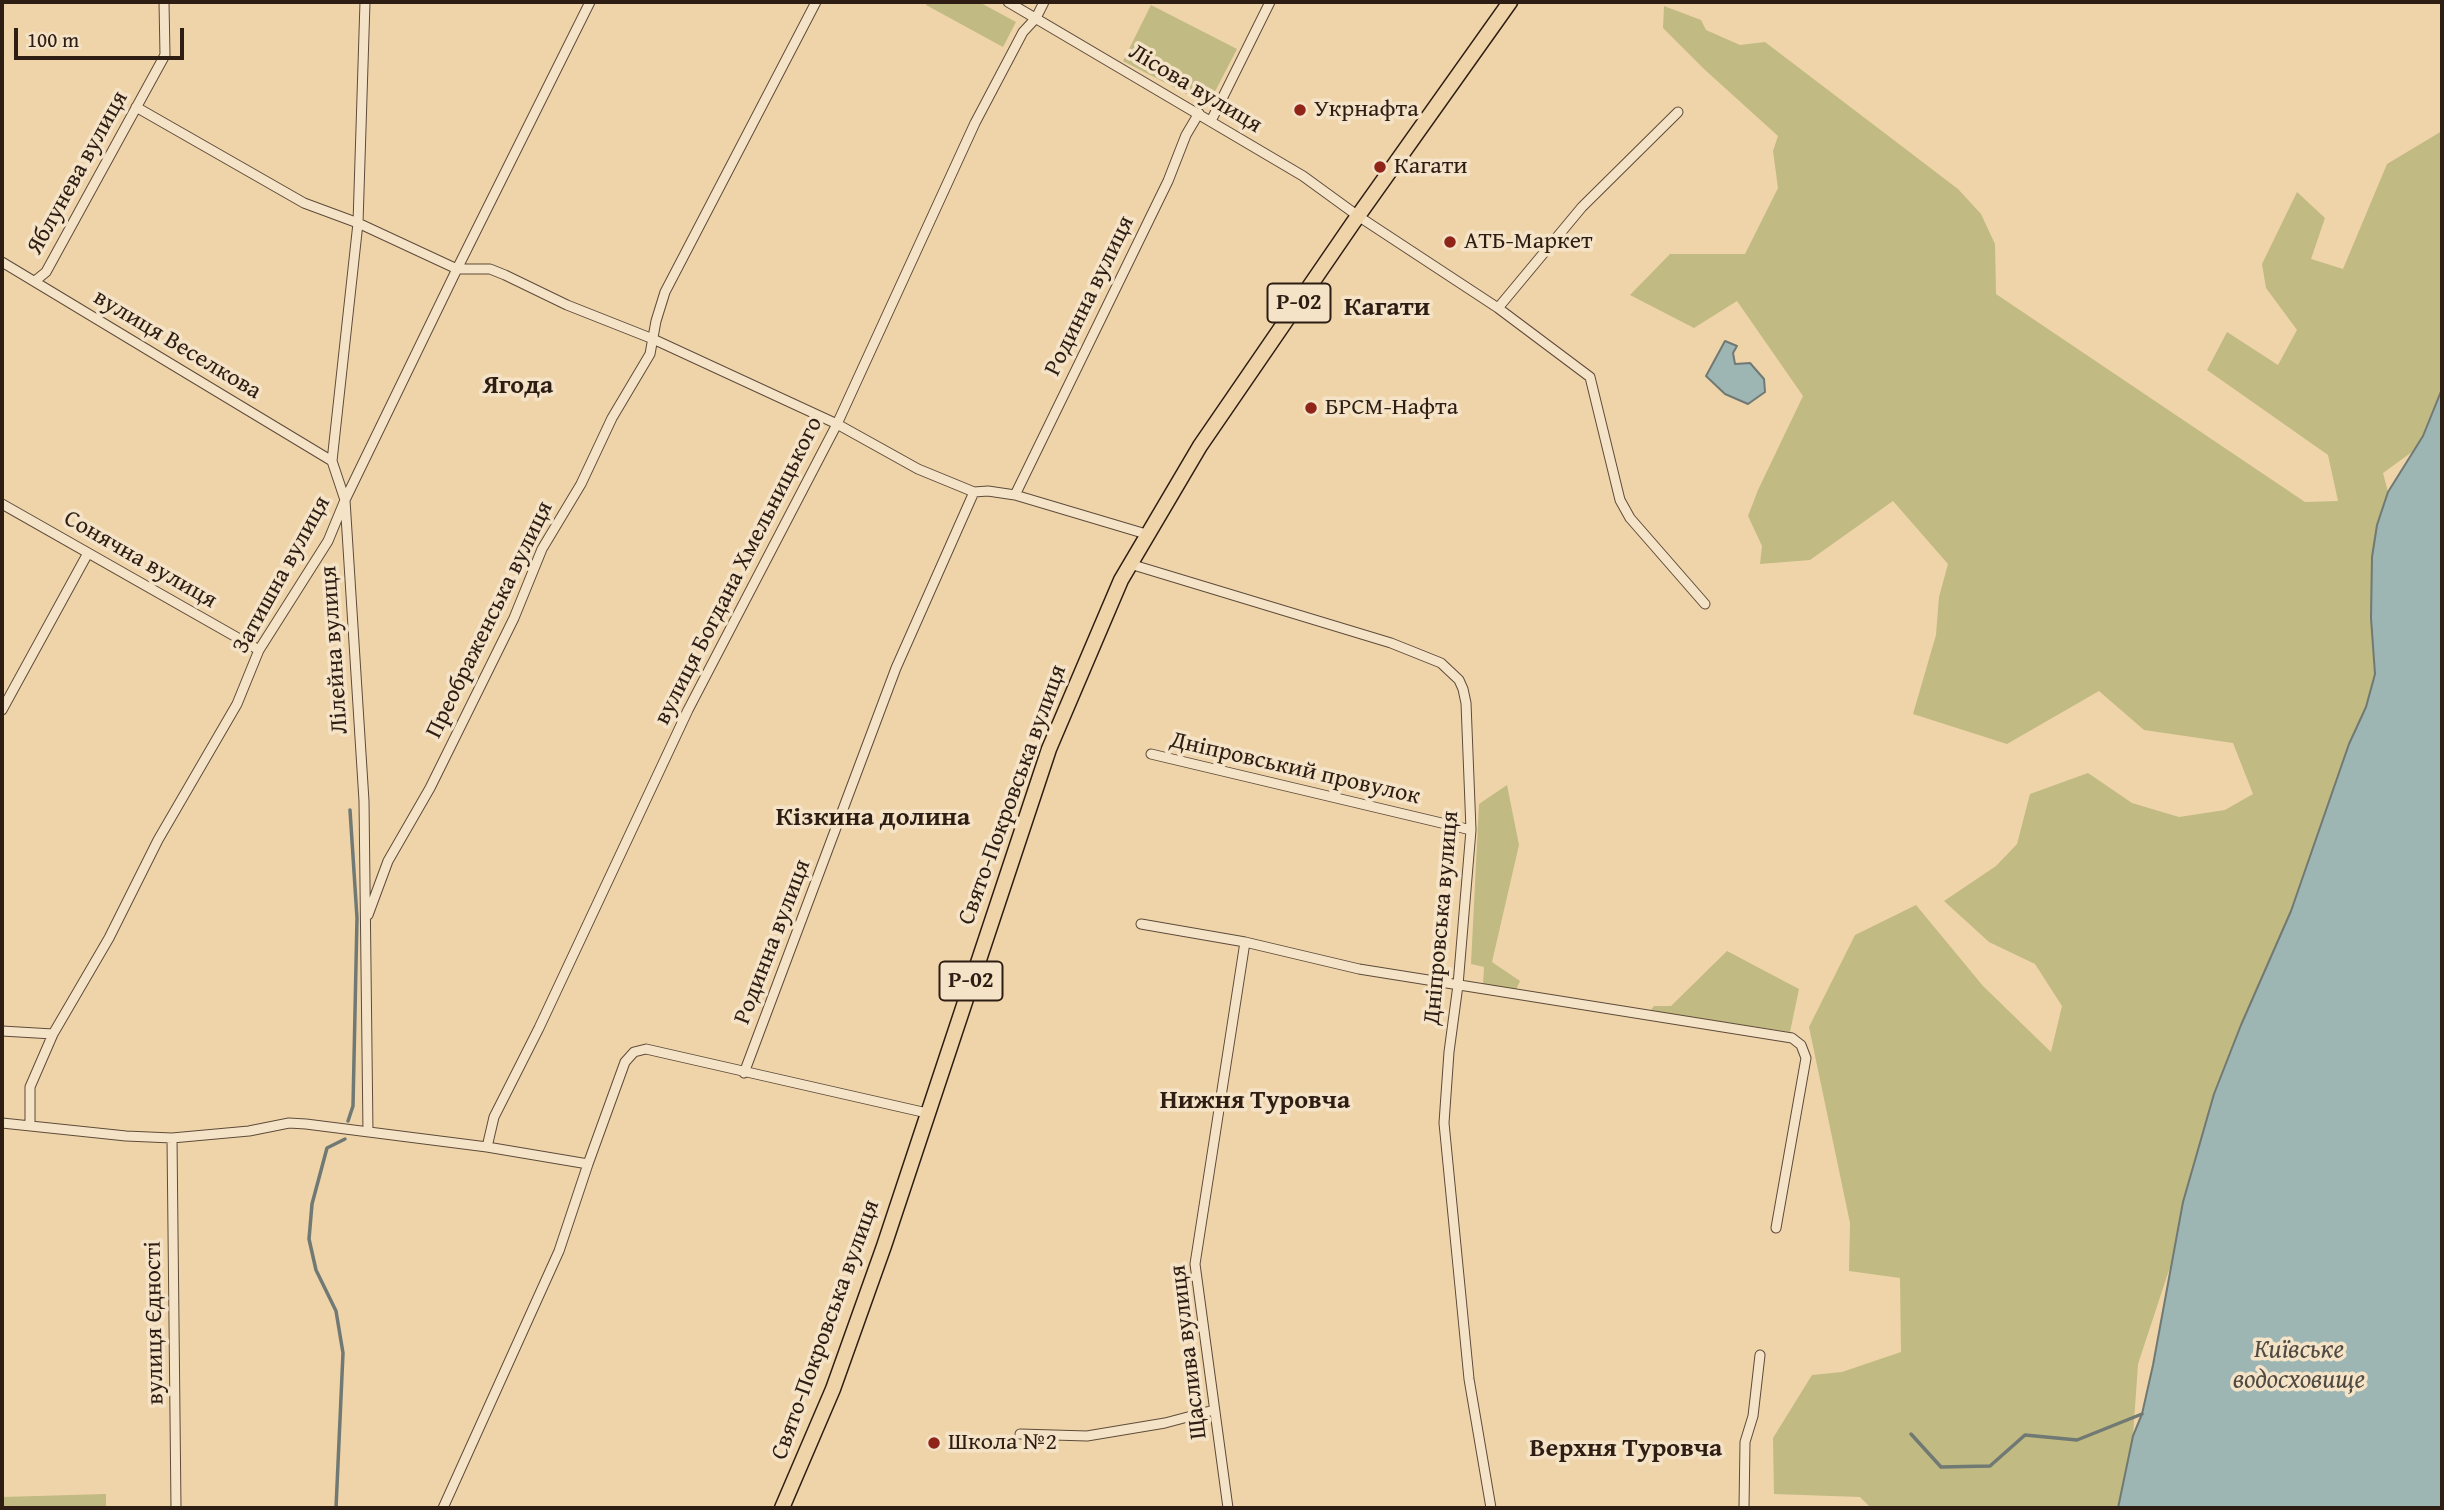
<!DOCTYPE html>
<meta charset="utf-8">
<style>
body{margin:0}
#map{position:relative;width:2444px;height:1510px;overflow:hidden;background:#efd4aa;font-family:"Gentium Book Plus",serif}
canvas{display:block}
.frame{position:absolute;inset:0;border:4px solid #2d1d13;pointer-events:none}
.scale{position:absolute;left:14px;top:28px;width:170px;height:32px;box-sizing:border-box;border:4px solid #2d1d13;border-top:0;padding-left:9px;font-size:21px;line-height:24px;white-space:nowrap;color:#2d1d13;-webkit-text-stroke:5px #f5e3c8;paint-order:stroke}
</style>
<div id="map">
<canvas width="2444" height="1510"></canvas>
<div class="frame"></div>
<div class="scale">100 m</div>
</div>
<script>
const ctx = document.querySelector('canvas').getContext('2d');
ctx.lineJoin = 'round';
function fill(path, color) {
  ctx.fillStyle = color;
  ctx.fill(path, 'evenodd');
}
function shape(rows) {
  const path = new Path2D();
  for (const r of rows) {
    path.moveTo(r[0], r[1]);
    for (let i = 2; i < r.length; i += 2) path.lineTo(r[i], r[i + 1]);
  }
  return path;
}
function stroke(path, color, width, dash) {
  ctx.strokeStyle = color;
  ctx.lineWidth = width;
  ctx.lineCap = dash ? 'butt' : 'round';
  ctx.setLineDash(dash || []);
  ctx.stroke(path);
}
function drawText(font, color, halo, rows, align = 'center') {
  ctx.font = font + ' "Gentium Book Plus",serif';
  ctx.lineWidth = 7;
  ctx.setLineDash([]);
  ctx.textBaseline = 'middle';
  ctx.strokeStyle = halo;
  ctx.fillStyle = color;
  for (const [text, x, y, turn = 0] of rows) {
    ctx.save();
    ctx.translate(x, y);
    ctx.rotate((+turn || 0) * Math.PI / 180);
    ctx.textAlign = isNaN(turn) ? turn : align;
    if (halo) ctx.strokeText(text, 0, 0);
    ctx.fillText(text, 0, 0);
    ctx.restore();
  }
}
fill(shape([
 [928,2,979,2,1016,22,1003,47,926,5],
 [1151,5,1237,49,1208,105,1123,61],
 [1664,6,1701,20,1706,30,1740,45,1765,42,1958,189,1981,214,1995,244,1996,294,2305,502,2338,501,2328,455,2207,370,2227,332,2278,365,2297,330,2266,288,2262,264,2297,192,2325,218,2311,259,2343,269,2387,164,2442,131,2442,389,2423,436,2412,452,2383,473,2388,492,2377,525,2372,557,2375,674,2366,707,2291,911,2241,1025,2183,1202,2170,1267,2138,1364,2133,1436,2118,1508,1871,1508,1860,1497,1774,1494,1773,1438,1812,1375,1842,1372,1901,1352,1900,1278,1849,1271,1850,1223,1809,1027,1855,935,1916,905,1983,986,2051,1052,2062,1006,2035,964,1989,942,1944,901,1996,866,2017,844,2030,794,2088,773,2132,803,2179,817,2225,810,2253,794,2233,743,2144,730,2099,691,2007,744,1913,714,1936,635,1939,597,1948,564,1893,501,1810,560,1760,564,1762,546,1748,516,1758,490,1803,396,1737,301,1694,328,1630,295,1670,254,1745,254,1778,188,1773,151,1778,136,1704,69,1663,28],
 [1507,785,1519,845,1492,962,1520,981,1516,990,1483,984,1484,967,1471,964,1479,804],
 [1727,951,1799,989,1790,1032,1650,1011,1654,1006,1671,1006],
 [106,1494,106,1508,2,1508,2,1497]
]), '#c1ba83');
const water = shape([
 [1725,341,1737,346,1733,353,1735,364,1750,363,1764,379,1765,392,1748,404,1725,394,1706,376,1725,341],
 [2442,389,2442,1508,2118,1508,2133,1436,2142,1414,2153,1365,2183,1202,2214,1094,2241,1025,2291,911,2349,744,2366,707,2375,674,2371,618,2372,557,2377,525,2388,492,2423,436,2442,389]
]);
fill(water, '#9db6b3');
stroke(water, '#707973', 2);
stroke(shape([
 [348,1121,353,1106,357,918,350,810],
 [1911,1434,1941,1467,1990,1466,2025,1435,2077,1440,2142,1414],
 [336,1508,343,1353,336,1311,316,1270,309,1239,312,1204,327,1148,345,1139]
]), '#707973', 3.5);
const street = shape([
 [365,2,358,223,332,461,345,500,364,801,368,1132],
 [1008,2,1303,176,1358,216,1498,308,1590,377,1620,500,1630,518,1705,604],
 [136,107,304,203,358,223,457,269,490,269,505,275,567,305,653,339,837,424,918,469,974,492,988,491,1015,495,1146,534],
 [1211,121,1270,2],
 [2,262,332,461],
 [35,281,46,272,165,55,164,2],
 [1498,308,1582,207,1678,112],
 [1015,495,1168,181,1186,135,1199,113],
 [2,504,259,650],
 [1130,564,1391,643,1441,663,1459,680,1463,689,1466,703,1471,830,1458,985,1449,1052,1444,1123,1469,1379,1491,1508],
 [2,710,88,553],
 [1151,754,1471,830],
 [368,915,388,861,430,788,514,618,542,549,581,484,612,418,650,354,656,321,665,292,816,2],
 [1141,924,1245,942,1359,969,1792,1038,1801,1045,1806,1058,1776,1228],
 [2,1031,53,1034],
 [744,1073,896,668,974,492],
 [2,1123,126,1136,172,1138,249,1131,289,1123,306,1124,487,1147,588,1164],
 [30,1126,30,1087,53,1034,109,938,158,840,237,704,259,650,328,541,345,500,457,269,590,2],
 [172,1138,176,1508],
 [487,1147,494,1117,539,1028,688,710,837,424,975,123,1023,32,1036,18,1044,2],
 [1020,1434,1087,1436,1165,1423,1214,1410],
 [443,1508,559,1251,588,1164,625,1062,634,1052,646,1049,927,1113],
 [1228,1508,1195,1264,1245,942],
 [1744,1508,1745,1442,1753,1416,1760,1355]
]);
const primary = shape([
 [782,1508,833,1389,884,1246,1049,749,1121,580,1200,446,1353,223,1510,2]
]);
stroke(street, '#5e4b39', 11);
stroke(primary, '#2d1d13', 17);
stroke(street, '#f5e3c8', 9);
stroke(primary, '#efd4aa', 14);
for (const [x, y, r, color] of [
 [1300,110,7,"#8f2418"],
 [1380,167,7,"#8f2418"],
 [1450,242,7,"#8f2418"],
 [1311,408,7,"#8f2418"],
 [934,1443,7,"#8f2418"]
]) {
  const dot = new Path2D();
  dot.arc(x, y, r, 0, 2 * Math.PI);
  ctx.fillStyle = color;
  ctx.fill(dot);
  stroke(dot, '#f5e3c8', 2.5);
}
for (const [x, y, w] of [
 [1299,303,63],
 [971,981,63]
]) {
  const box = new Path2D();
  box.roundRect(x - w / 2, y - 19.5, w, 39, 5);
  ctx.fillStyle = '#f5e3c8';
  ctx.fill(box);
  stroke(box, '#2d1d13', 2);
}
drawText('bold 23px', '#2d1d13', null, [
 ["Р-02",1299,303],
 ["Р-02",971,981]
]);
drawText('24px', '#2d1d13', '#f5e3c8', [
 ["Лісова вулиця",1195,89,31],
 ["Яблунева вулиця",78,173,-61],
 ["Родинна вулиця",1090,296,-64],
 ["вулиця Веселкова",177,345,31],
 ["Сонячна вулиця",140,560,30],
 ["вулиця Богдана Хмельницького",739,571,-63],
 ["Затишна вулиця",282,575,-61],
 ["Преображенська вулиця",490,620,-64],
 ["Лілейна вулиця",335,650,-94],
 ["Дніпровський провулок",1295,769,13],
 ["Свято-Покровська вулиця",1013,795,-70],
 ["Дніпровська вулиця",1442,918,-85],
 ["Родинна вулиця",773,942,-69],
 ["вулиця Єдності",155,1323,-91],
 ["Свято-Покровська вулиця",826,1330,-70],
 ["Щаслива вулиця",1189,1352,-97]
]);
drawText('24px', '#2d1d13', '#f5e3c8', [
 ["Укрнафта",1314,110],
 ["Кагати",1394,167],
 ["АТБ-Маркет",1464,242],
 ["БРСМ-Нафта",1325,408],
 ["Школа №2",948,1443]
], 'left');
drawText('bold 26px', '#2d1d13', '#f5e3c8', [
 ["Кагати",1387,308],
 ["Ягода",518,386],
 ["Кізкина долина",873,818],
 ["Нижня Туровча",1255,1101],
 ["Верхня Туровча",1626,1449]
]);
drawText('italic 26px', '#4f4b43', '#f5e3c8', [
 ["Київське",2299,1350],
 ["водосховище",2299,1380]
]);
</script>
